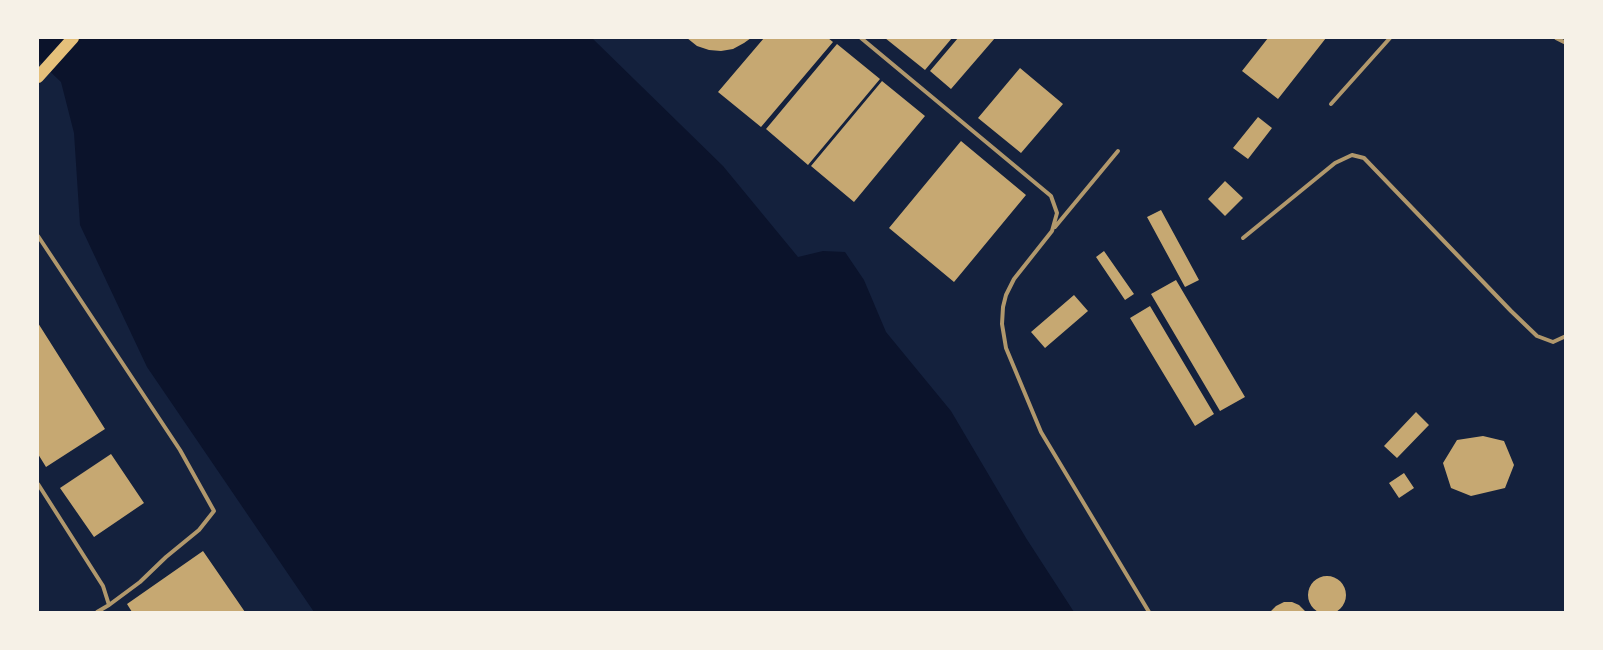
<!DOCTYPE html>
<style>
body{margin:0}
#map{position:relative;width:1603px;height:650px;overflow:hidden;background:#14213d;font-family:Bitter,serif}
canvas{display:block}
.frame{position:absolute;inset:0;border:39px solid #f6f1e7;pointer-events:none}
</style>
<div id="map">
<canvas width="1603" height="650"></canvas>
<div class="frame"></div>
</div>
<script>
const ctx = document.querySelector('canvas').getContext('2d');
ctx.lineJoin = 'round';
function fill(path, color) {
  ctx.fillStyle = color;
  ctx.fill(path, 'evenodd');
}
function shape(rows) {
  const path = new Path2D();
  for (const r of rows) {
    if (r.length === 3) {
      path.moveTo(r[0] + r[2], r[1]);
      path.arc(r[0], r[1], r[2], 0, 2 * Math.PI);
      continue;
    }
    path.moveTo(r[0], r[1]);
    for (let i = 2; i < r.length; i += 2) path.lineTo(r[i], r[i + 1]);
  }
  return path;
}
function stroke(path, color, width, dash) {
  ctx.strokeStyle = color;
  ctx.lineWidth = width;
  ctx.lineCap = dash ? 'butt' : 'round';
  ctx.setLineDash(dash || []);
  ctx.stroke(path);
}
fill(shape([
 [38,38,592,38,723,166,798,257,823,251,845,252,864,280,886,332,951,411,1026,538,1074,612,314,612,147,367,80,225,74,133,61,82,38,60]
]), '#0b132b');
fill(shape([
 [687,38,751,38,744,43,733,49,721,51,709,50,697,46],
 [764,38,828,38,833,42,761,127,718,92],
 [885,38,952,38,925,70],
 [958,38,995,38,951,89,930,71],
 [1268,38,1326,38,1278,99,1242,71],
 [837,44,880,79,808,165,766,129],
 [1020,68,1063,104,1021,153,978,118],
 [882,81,925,116,854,202,811,166],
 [1258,117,1272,128,1248,159,1233,148],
 [961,141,1026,195,954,282,889,228],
 [1225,181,1243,198,1225,216,1208,199],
 [1161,210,1199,280,1185,287,1147,217],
 [1104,251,1134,294,1125,300,1096,257],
 [1176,280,1245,397,1220,411,1151,294],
 [1074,295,1088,311,1045,348,1031,332],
 [1150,306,1214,414,1195,426,1130,318],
 [38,323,105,429,46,467,38,454],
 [1416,412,1429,425,1397,458,1384,446],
 [1483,436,1504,441,1514,465,1505,488,1471,496,1451,488,1443,463,1457,440],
 [111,454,144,503,94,537,60,488],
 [1404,473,1414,488,1399,498,1389,483],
 [203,551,245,612,132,612,127,604],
 [1327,595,19],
 [1284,602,1292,602,1299,605,1306,612,1270,612,1276,606]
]), '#c6a872');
stroke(shape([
 [861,38,1051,196,1057,213,1052,231,1014,279,1006,295,1003,307,1002,324,1006,348,1041,432,1149,612],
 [1556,38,1566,43],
 [1331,104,1390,38],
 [1055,227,1118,151],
 [38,236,180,450,214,511,199,530,166,557,140,582,109,605],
 [1243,238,1335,163,1352,155,1364,158,1511,311,1537,336,1553,342,1566,336],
 [38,484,103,586,109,605,97,612]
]), '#b1986c', 4);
stroke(shape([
 [38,77,73,38]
]), '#e5c07b', 12);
</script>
